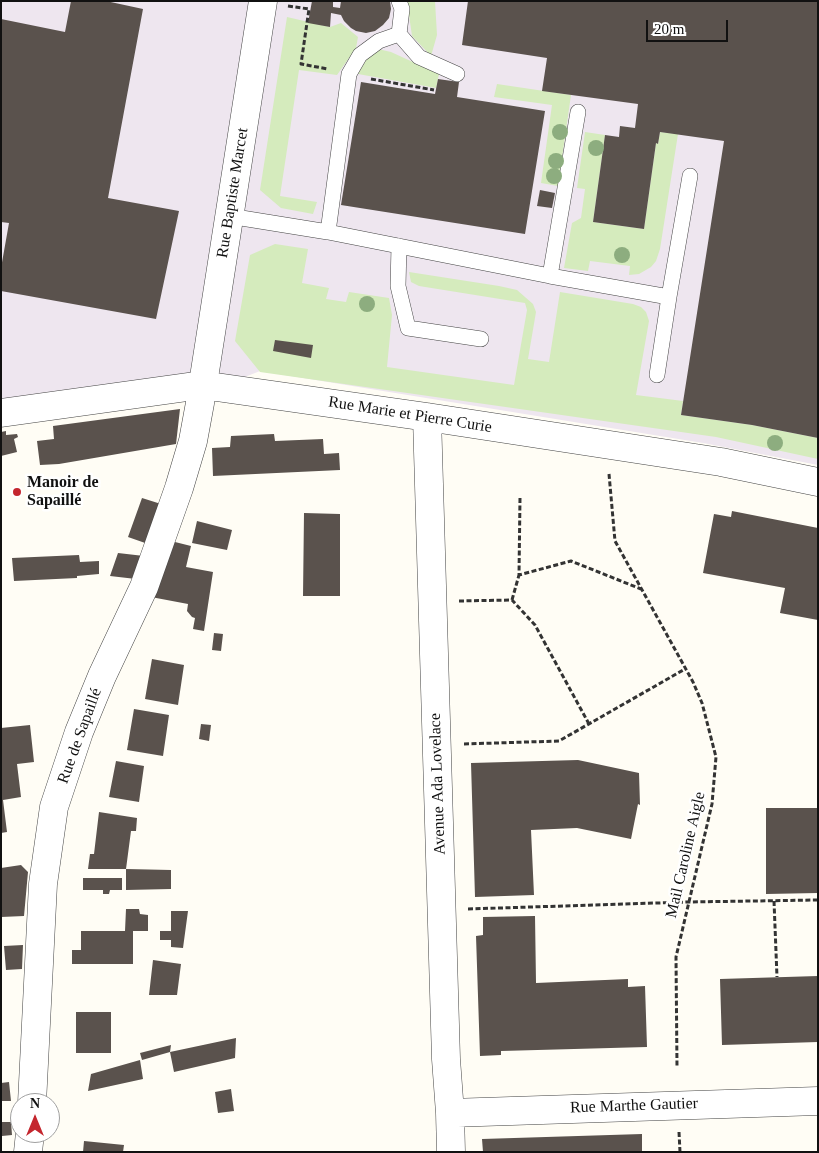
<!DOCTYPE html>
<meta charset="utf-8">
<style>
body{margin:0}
#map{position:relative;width:819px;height:1153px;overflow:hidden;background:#fffdf5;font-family:"Times New Roman",serif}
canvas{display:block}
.frame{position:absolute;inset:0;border:2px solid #111;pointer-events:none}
.north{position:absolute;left:10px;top:1093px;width:50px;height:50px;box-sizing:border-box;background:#fff;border:1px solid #a0a0a0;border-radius:50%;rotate:0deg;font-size:14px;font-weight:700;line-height:20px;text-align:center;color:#111}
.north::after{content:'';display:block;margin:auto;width:18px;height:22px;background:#c4262e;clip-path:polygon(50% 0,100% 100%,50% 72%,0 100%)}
.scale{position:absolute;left:646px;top:20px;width:82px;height:22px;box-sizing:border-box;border:2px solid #111;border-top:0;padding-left:6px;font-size:15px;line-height:18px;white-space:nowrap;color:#111;-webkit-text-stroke:4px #fff;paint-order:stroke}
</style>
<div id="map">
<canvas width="819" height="1153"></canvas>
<div class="frame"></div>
<div class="north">N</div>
<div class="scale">20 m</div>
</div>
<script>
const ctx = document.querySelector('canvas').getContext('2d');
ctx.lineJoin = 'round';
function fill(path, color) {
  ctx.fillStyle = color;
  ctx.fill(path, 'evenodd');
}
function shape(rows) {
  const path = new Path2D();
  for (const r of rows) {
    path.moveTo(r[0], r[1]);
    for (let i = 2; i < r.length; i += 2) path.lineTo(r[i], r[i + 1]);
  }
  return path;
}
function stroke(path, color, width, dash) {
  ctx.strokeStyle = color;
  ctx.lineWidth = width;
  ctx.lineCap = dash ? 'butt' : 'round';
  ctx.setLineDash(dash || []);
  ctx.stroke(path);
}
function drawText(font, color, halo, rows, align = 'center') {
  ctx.font = font + ' "Times New Roman",serif';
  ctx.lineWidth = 5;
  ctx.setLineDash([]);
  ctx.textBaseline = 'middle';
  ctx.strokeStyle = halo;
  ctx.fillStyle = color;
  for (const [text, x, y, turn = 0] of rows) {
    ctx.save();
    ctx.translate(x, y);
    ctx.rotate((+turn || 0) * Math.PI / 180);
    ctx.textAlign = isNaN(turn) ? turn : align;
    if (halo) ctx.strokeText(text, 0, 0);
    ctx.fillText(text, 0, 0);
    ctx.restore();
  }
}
fill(shape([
 [1,1,818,1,818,465,703,443,260,371,197,396,1,415]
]), '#eee6ef');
fill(shape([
 [407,1,435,1,437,35,431,56,412,36],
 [287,17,330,27,341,23,358,37,356,48,337,75,299,70,280,196,317,202,313,214,281,208,260,190],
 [378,49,391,52,439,74,436,88,358,74,369,55],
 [497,84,571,95,558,186,541,183,552,105,494,97],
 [585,132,605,135,593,222,644,229,656,143,658,144,660,132,678,134,660,249,656,261,651,267,639,274,629,275,630,266,590,261,588,271,564,268,572,223,581,218,585,189,577,188],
 [275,244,308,249,302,283,329,288,326,299,346,302,349,292,389,298,392,315,387,367,514,385,527,310,525,303,419,286,411,282,409,272,499,286,517,290,533,304,536,312,528,359,549,362,560,292,633,304,641,307,646,312,649,321,636,395,683,401,681,415,752,425,818,438,818,459,716,437,260,372,235,341,250,255]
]), '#d5ebbd');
fill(shape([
 [71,1,106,1,143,9,108,198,179,211,156,319,1,291,1,268,9,223,1,222,1,19,65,32],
 [312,1,333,1,333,7,340,8,341,1,390,1,391,9,389,18,383,25,375,31,366,33,356,31,351,28,344,21,341,15,331,13,330,27,308,23],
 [468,1,818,1,818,438,752,425,681,415,724,141,660,132,658,144,656,143,644,229,593,222,605,135,619,137,620,126,635,128,638,104,542,91,547,58,462,45],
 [438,79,459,82,457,97,545,111,525,234,341,205,361,82,435,94],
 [540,190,555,193,552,208,537,206],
 [275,340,313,345,311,358,273,351],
 [180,409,176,444,59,464,40,465,37,441,54,439,53,426],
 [6,431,6,435,17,434,18,437,14,439,17,452,1,456,1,432],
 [274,434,275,441,323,439,324,454,339,453,340,470,213,476,212,448,230,447,231,436],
 [142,498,161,504,148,544,128,537],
 [732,511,818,528,818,620,780,613,785,588,703,573,714,514,731,517],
 [304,513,340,514,340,596,303,596],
 [197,521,232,530,227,550,192,543],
 [171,541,191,546,186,567,213,572,204,631,193,629,195,618,192,617,187,611,188,604,151,597],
 [118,553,144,556,136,579,110,576],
 [79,555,80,562,99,561,99,574,77,576,77,578,14,581,12,558],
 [214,633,223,634,221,651,212,650],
 [152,659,184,665,178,705,145,699],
 [134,709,169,715,163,756,127,750],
 [201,724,211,725,209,741,199,739],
 [30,725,34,762,17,764,21,797,3,800,7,832,1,833,1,728],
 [578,760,639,773,640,805,638,804,631,839,577,828,531,830,534,895,475,897,471,763],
 [116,761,144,766,139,802,109,797],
 [766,808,818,808,818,893,766,894],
 [99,812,137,818,136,831,131,831,126,869,88,869,90,854,94,854],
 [21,865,28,872,24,916,1,917,1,868],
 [126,869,171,870,171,889,126,890],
 [83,878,122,878,122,890,110,890,109,894,103,894,103,890,83,890],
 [126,909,139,909,140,914,148,915,148,931,133,931,133,964,72,964,72,950,81,950,81,931,125,931],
 [171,911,188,911,183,948,171,947,171,940,160,940,160,931,171,931],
 [535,916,536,983,628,979,628,987,645,986,647,1047,501,1051,501,1055,480,1056,476,936,483,935,483,917],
 [23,945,22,969,6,970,4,946],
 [153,960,181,964,177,995,149,995],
 [818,976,818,1042,722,1045,720,979],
 [76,1012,111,1012,111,1053,76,1053],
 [236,1038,235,1058,174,1072,170,1052],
 [171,1045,170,1052,142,1060,140,1053],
 [140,1060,143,1079,88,1091,91,1074],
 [9,1082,11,1101,1,1101,1,1083],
 [231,1089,234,1111,218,1113,215,1092],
 [2,1122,11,1122,12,1135,2,1136],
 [642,1134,642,1152,483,1152,482,1139],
 [84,1141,124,1145,123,1152,83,1152]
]), '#5a524d');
const lane = shape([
 [399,34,419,57,457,74],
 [229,216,328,232,550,276,578,112],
 [328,232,349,74,360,55,379,41,399,34,402,9,399,1],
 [399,246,398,286,408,328,481,339],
 [550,276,669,297,690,176],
 [657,375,669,297]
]);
const street = shape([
 [1,413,202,385,427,417,721,462,818,482],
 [427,417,446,1059,450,1113,451,1152],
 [32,1103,43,884,54,807,79,732,102,676,144,587,179,488,193,441,200,403,263,1],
 [450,1113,818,1101],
 [28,1152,30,1133]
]);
stroke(lane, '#444', 16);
stroke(street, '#444', 29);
stroke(shape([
 [288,6,309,9,301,64,328,69],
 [371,79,434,90],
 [609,474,615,541,693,682,702,703,716,757,712,804,676,957,677,1067],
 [520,498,519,575,571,561,641,589],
 [512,600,519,575],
 [459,601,512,600,535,625,589,724],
 [464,744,559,741,685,669],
 [774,901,777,977],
 [468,909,688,902,818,900],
 [679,1132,680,1152]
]), '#333', 3, [5, 2.5]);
stroke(lane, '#fff', 15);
stroke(street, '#fff', 28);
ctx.fillStyle = '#8dad7f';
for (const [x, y] of [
 [560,132],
 [596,148],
 [556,161],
 [554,176],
 [622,255],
 [367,304],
 [775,443]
]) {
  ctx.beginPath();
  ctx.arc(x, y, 8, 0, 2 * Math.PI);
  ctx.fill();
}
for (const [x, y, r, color] of [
 [17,492,5,"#c4262e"]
]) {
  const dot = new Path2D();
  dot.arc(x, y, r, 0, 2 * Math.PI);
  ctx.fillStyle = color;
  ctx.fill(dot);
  stroke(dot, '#fff', 2);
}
drawText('16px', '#111', '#fff', [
 ["Rue Baptiste Marcet",233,193,-81],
 ["Rue Marie et Pierre Curie",410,415,9],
 ["Rue de Sapaillé",80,736,-70],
 ["Avenue Ada Lovelace",438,784,-92],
 ["Mail Caroline Aigle",686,855,-77],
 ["Rue Marthe Gautier",634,1106,-2]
]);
drawText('bold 16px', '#111', '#fff', [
 ["Manoir de",27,483],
 ["Sapaillé",27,501]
], 'left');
</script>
